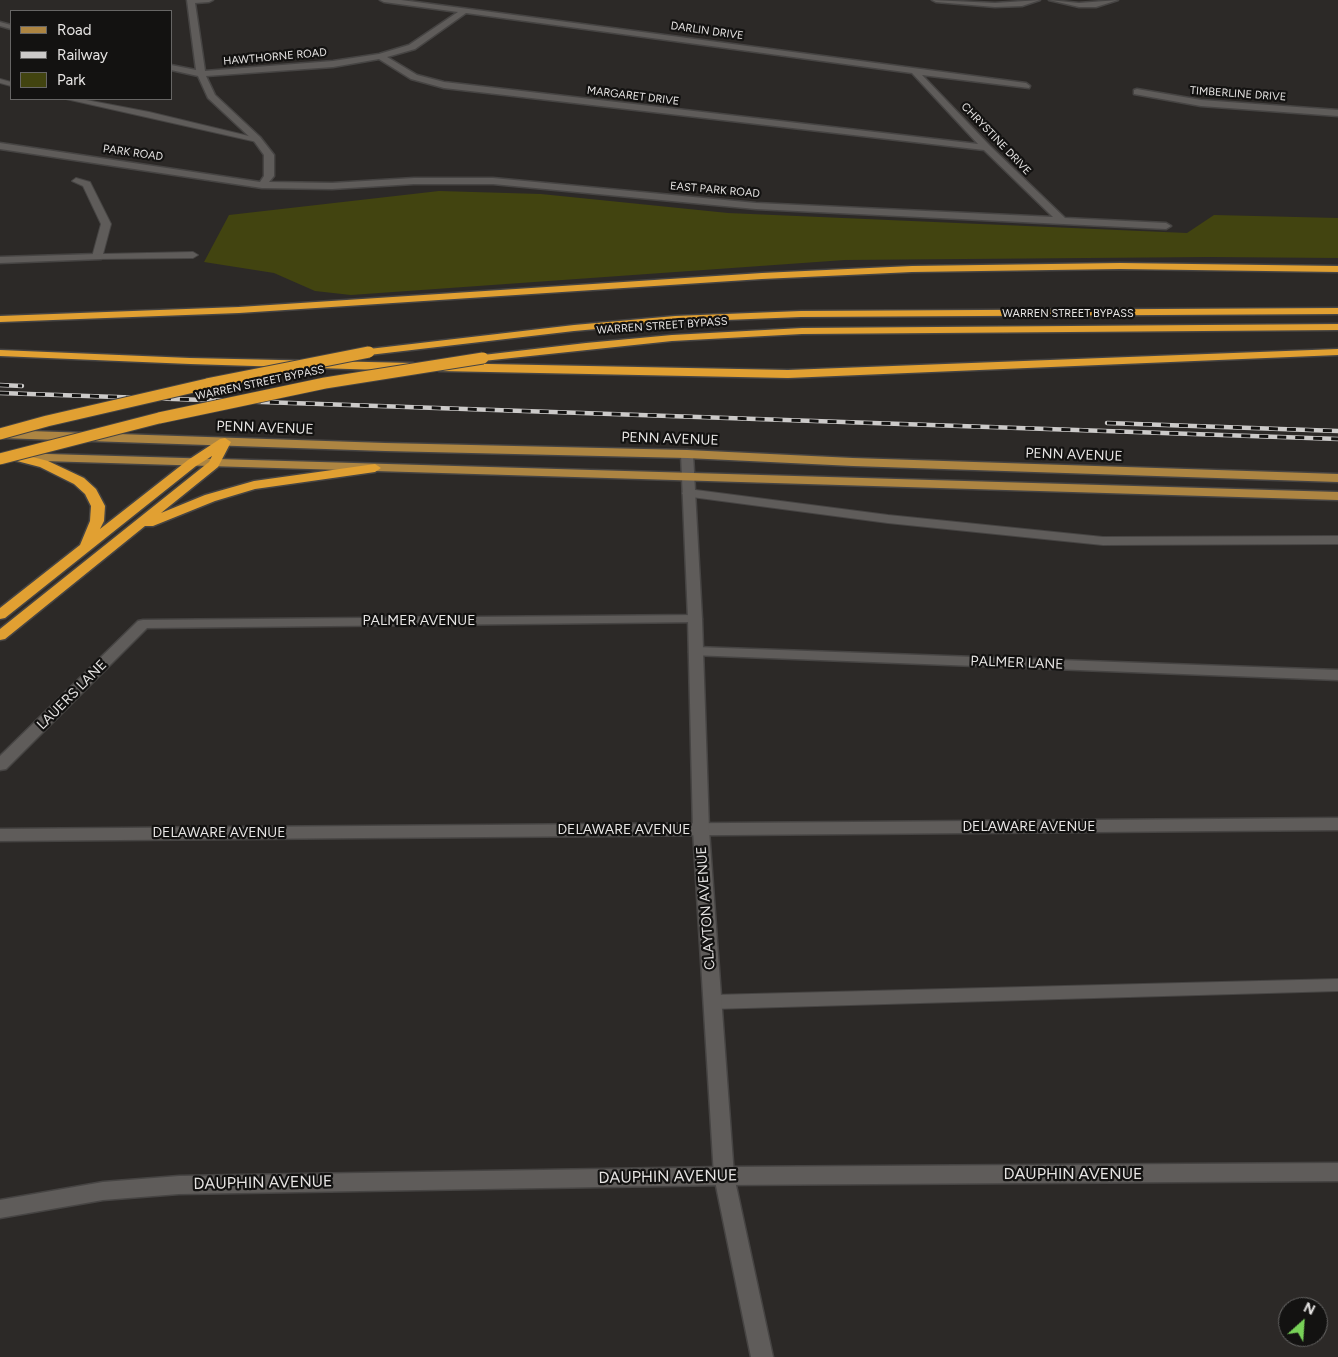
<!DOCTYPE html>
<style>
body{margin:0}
#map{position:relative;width:1338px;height:1357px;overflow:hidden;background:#2c2927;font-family:Figtree,sans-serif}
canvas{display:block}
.legend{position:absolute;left:10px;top:10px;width:162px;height:90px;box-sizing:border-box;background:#131211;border:1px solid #676665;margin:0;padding:6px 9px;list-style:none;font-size:15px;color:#e6e4e3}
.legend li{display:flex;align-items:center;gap:10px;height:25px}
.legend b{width:25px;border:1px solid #676665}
.north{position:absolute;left:1278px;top:1297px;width:50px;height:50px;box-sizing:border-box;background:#131211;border:1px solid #676665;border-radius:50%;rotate:26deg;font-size:14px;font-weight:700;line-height:20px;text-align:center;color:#e6e4e3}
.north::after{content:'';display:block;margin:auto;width:18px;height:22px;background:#78d158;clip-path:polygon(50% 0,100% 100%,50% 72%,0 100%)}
</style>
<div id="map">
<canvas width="1338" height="1357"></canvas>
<ul class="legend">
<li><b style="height:6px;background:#ad8542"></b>Road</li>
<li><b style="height:6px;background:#cccac9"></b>Railway</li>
<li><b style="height:14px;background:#424410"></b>Park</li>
</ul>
<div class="north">N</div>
</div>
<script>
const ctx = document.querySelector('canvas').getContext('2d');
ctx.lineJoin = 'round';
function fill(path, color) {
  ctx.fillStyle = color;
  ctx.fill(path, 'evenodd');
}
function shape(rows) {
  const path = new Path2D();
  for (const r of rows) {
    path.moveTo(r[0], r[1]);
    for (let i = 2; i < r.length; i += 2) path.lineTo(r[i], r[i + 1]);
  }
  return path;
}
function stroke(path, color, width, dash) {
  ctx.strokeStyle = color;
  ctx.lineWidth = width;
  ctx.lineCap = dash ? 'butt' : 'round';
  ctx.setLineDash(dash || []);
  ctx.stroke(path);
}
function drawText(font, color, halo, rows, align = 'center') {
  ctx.font = font + ' Figtree,sans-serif';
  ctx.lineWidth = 4.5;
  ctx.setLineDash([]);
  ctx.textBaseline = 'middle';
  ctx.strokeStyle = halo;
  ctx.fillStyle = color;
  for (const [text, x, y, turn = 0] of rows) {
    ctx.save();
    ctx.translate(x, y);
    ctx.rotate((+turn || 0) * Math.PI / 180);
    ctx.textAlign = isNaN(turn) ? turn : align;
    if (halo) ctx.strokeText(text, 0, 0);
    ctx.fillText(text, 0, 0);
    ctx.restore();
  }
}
fill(shape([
 [439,191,541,194,728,213,1187,233,1214,215,1338,218,1338,258,1209,257,845,260,351,295,315,291,274,273,204,262,229,215]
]), '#424410');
const lane = shape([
 [0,79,11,82,11,86,0,83,0,79],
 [66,99,81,99,149,112,261,139,257,142,66,99],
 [76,178,90,182,111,224,103,254,193,252,198,255,193,258,94,259,92,257,101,224,83,186,72,181,76,178],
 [688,489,888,515,1103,537,1338,536,1338,544,1103,545,888,523,684,496,682,493,688,489],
 [1338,979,1338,991,712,1009,706,1007,704,1002,706,997,712,995,1338,979]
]);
const street = shape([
 [187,0,213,0,209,2,195,3,205,71,333,61,379,54,409,45,458,12,384,2,380,0,401,0,1026,83,1030,86,1029,88,922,75,990,146,1065,218,1166,223,1171,226,1166,229,756,209,493,184,414,184,332,189,262,188,0,149,0,143,260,182,264,176,264,155,254,141,208,98,198,76,171,70,171,65,196,70,187,0],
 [466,13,912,73,978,144,444,82,417,75,387,57,415,49,466,13],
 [379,59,411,79,444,88,984,150,1053,217,756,203,493,178,414,178,332,183,269,182,274,176,274,155,260,137,215,95,206,76,333,67,379,59],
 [932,0,995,3,1040,0,1022,6,995,7,936,2,932,0],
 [1049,0,1079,3,1118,0,1096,7,1079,7,1049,0],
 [0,22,11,25,11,29,0,26,0,22],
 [1137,89,1201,100,1338,110,1338,116,1201,106,1134,94,1134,90,1137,89],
 [97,254,101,255,102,257,101,259,0,263,0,257,97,254],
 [695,615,700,616,702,619,700,622,147,628,6,769,0,770,0,756,138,621,143,620,695,615],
 [696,647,1338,670,1338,680,691,655,689,652,691,649,696,647],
 [1338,818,1338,830,0,841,0,829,1338,818],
 [1338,1163,1338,1181,724,1185,179,1194,103,1200,0,1218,0,1200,103,1182,179,1176,724,1167,1338,1163]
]);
const secondary = shape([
 [687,450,693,454,702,619,709,830,734,1176,773,1357,751,1357,714,1176,693,830,688,619,681,454,687,450]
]);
const primary = shape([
 [0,430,385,443,687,450,853,458,1338,474,1338,482,853,466,687,458,385,451,0,438,0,430],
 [14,453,1338,492,1338,500,10,460,8,457,14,453]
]);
const highway = shape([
 [1120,263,1338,266,1338,272,1120,269,912,272,762,279,239,313,0,322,0,316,239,307,762,273,912,266,1120,263],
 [1338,308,1338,314,801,317,675,322,574,331,369,355,363,352,369,349,574,325,675,316,801,311,1338,308],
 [1338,324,1338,330,802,334,672,341,483,361,477,358,483,355,586,343,672,335,802,328,1338,324],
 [1338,349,1338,355,788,378,439,371,433,367,439,363,788,370,1338,349],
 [0,350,190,358,413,363,419,367,413,371,190,364,0,356,0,350],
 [225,438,231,442,218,467,161,513,205,495,254,481,375,464,381,468,375,472,255,489,215,501,153,526,145,526,5,639,0,640,0,629,209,462,212,456,196,466,5,618,0,619,0,608,80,545,90,521,91,506,85,494,74,484,40,467,9,459,7,456,9,453,13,452,48,461,84,478,96,489,105,506,104,521,100,529,188,460,220,439,225,438]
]);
stroke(lane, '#464443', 2);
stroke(street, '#464443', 3);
stroke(secondary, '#464443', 3);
stroke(primary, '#464443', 3);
stroke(highway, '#464443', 3);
fill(lane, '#5f5c5a');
fill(street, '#5f5c5a');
fill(secondary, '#5f5c5a');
fill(primary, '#ad8542');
fill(highway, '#e1a032');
const rail = shape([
 [0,385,22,386],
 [0,393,1338,439],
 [1107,423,1338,431]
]);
stroke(rail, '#cccac9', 4.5);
stroke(rail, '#131211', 3, [9]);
const highwayBridge = shape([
 [0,434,47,421,207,384,369,352],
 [0,459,159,418,325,383,483,358]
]);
stroke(highwayBridge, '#464443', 13, []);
stroke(highwayBridge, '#e1a032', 11);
drawText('11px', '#e6e4e3', '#131211', [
 ["DARLIN DRIVE",707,31,8],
 ["HAWTHORNE ROAD",275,57,-5],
 ["TIMBERLINE DRIVE",1238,94,4],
 ["MARGARET DRIVE",633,96,7],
 ["CHRYSTINE DRIVE",996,139,46],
 ["PARK ROAD",133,153,8],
 ["EAST PARK ROAD",715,190,5],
 ["WARREN STREET BYPASS",1068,314],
 ["WARREN STREET BYPASS",662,326,-4],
 ["WARREN STREET BYPASS",260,383,-12]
]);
drawText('14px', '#e6e4e3', '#131211', [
 ["PENN AVENUE",265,428,2],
 ["PENN AVENUE",670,439,2],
 ["PENN AVENUE",1074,455,2],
 ["PALMER AVENUE",419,621],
 ["PALMER LANE",1017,663,2],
 ["LAUERS LANE",72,695,-45],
 ["DELAWARE AVENUE",1029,827],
 ["DELAWARE AVENUE",624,830],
 ["DELAWARE AVENUE",219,833],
 ["CLAYTON AVENUE",706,908,-94]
]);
drawText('16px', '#e6e4e3', '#131211', [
 ["DAUPHIN AVENUE",1073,1174],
 ["DAUPHIN AVENUE",668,1177,-1],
 ["DAUPHIN AVENUE",263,1183,-1]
]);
</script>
